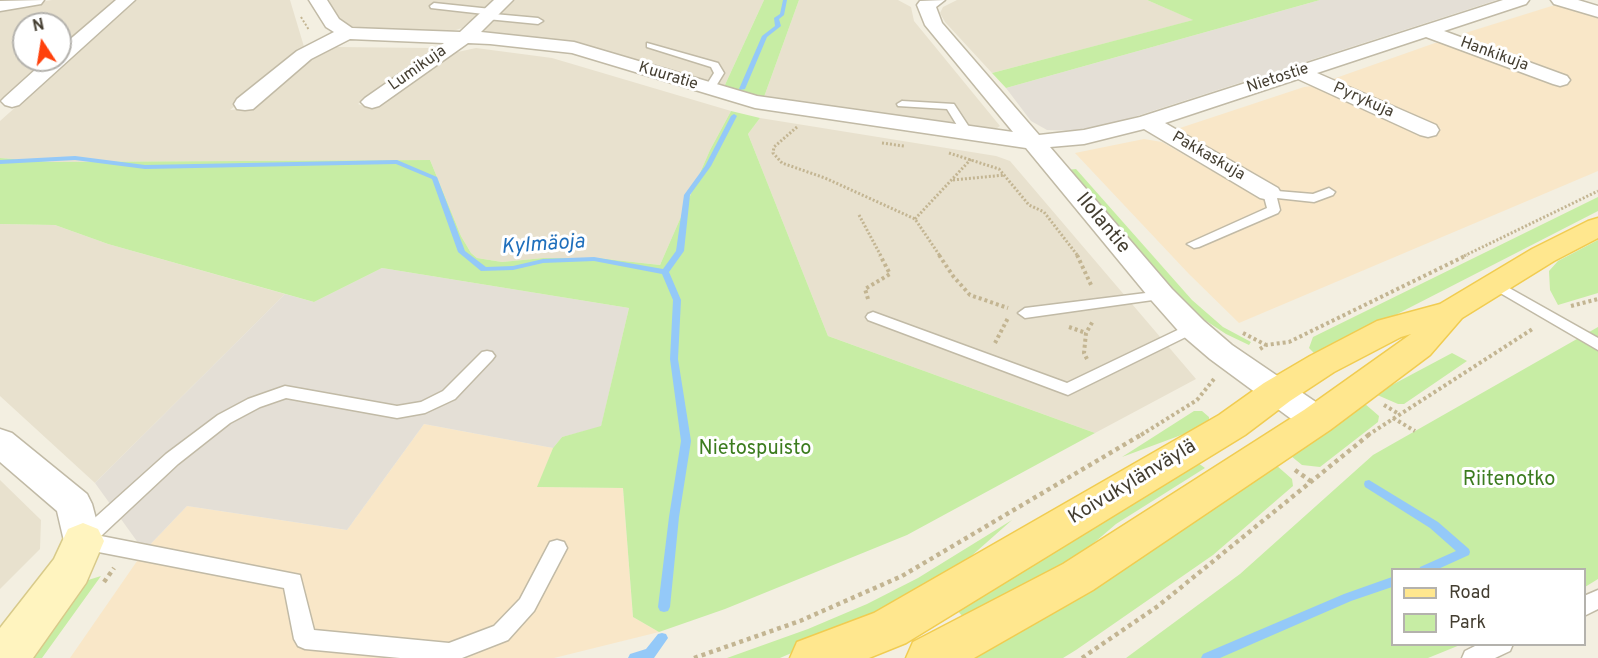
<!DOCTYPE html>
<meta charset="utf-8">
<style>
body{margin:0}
#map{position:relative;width:1598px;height:658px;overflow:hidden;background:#f3efe1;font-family:Overpass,sans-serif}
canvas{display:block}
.legend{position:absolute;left:1391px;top:568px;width:195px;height:78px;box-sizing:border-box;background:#fff;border:2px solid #b4b2ad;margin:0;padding:8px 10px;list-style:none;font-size:18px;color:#443e31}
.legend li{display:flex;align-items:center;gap:12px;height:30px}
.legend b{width:30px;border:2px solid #b4b2ad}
.north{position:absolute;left:12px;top:12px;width:60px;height:60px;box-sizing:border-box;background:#fff;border:2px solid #b4b2ad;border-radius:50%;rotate:348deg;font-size:16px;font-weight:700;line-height:24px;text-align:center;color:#443e31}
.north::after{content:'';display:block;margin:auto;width:21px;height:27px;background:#ff410c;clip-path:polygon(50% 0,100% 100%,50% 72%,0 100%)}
</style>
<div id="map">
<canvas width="1598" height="658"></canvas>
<ul class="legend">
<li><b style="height:8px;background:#ffe78e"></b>Road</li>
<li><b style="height:16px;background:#c7eda4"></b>Park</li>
</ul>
<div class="north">N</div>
</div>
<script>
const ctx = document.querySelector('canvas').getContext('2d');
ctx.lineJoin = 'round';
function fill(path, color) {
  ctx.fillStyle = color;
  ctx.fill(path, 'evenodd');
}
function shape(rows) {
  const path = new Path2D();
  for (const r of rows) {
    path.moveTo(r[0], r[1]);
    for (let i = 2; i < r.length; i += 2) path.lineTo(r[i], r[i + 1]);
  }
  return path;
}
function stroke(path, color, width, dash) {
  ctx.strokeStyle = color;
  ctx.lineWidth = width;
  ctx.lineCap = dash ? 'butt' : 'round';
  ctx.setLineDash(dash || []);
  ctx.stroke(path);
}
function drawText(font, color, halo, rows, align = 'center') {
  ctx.font = font + ' Overpass,sans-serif';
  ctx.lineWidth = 6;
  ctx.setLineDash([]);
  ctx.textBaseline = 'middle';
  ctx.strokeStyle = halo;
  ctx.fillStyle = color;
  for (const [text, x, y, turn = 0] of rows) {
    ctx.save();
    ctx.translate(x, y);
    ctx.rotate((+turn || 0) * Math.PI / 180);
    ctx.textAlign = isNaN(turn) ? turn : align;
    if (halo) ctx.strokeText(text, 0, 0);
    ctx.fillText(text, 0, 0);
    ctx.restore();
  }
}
fill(shape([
 [52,0,118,0,60,50,60,24,24,24,24,60,49,60,0,102,0,9],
 [136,0,290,0,305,50,230,110,243,109,315,52,336,47,430,48,434,51,358,104,370,108,453,53,476,48,552,58,731,111,710,150,660,265,597,258,543,258,502,262,477,258,471,253,461,236,430,160,52,162,0,158,0,121],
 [329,0,494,0,462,28,447,33,356,29,337,21],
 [513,0,764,0,724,87,483,32,480,28],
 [799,0,898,0,911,7,914,21,1000,126,991,132,764,97],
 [957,0,1147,0,1194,20,992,73,945,22,940,13,943,7],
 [760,118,996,156,1010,161,1196,379,1095,433,828,336,748,134],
 [0,224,55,225,108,244,285,294,95,483,0,396],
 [0,480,41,520,40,549,0,589]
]), '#e8e1ce');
fill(shape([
 [1558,4,1598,16,1598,171,1239,323,1189,274,1075,153,1144,139,1162,142,1261,199,1279,192,1176,131,1180,128,1304,87,1313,86,1429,136,1441,129,1337,83,1333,79,1435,43,1472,42,1463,38,1462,34],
 [424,424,553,448,538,487,623,488,633,617,659,632,554,658,70,658,144,551,187,506,347,530]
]), '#f9e7c8');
fill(shape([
 [1320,0,1497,0,1115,123,1076,131,1047,130,1031,121,1006,88],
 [382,268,629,308,601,427,562,437,553,448,424,424,347,530,187,506,144,551,95,483,285,294,314,302]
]), '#e4dfd6');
fill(shape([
 [764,0,799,0,764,97,724,87],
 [1147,0,1320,0,1006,88,992,73,1193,20],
 [731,111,760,118,748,134,828,336,1095,433,907,535,725,609,659,632,633,617,623,488,537,487,553,448,562,437,601,426,629,308,382,268,314,302,108,244,55,225,0,224,0,158,52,162,430,160,461,236,471,253,477,258,502,262,543,258,597,258,660,265,710,150],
 [1076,169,1192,300,1223,327,1251,342,1249,345,1226,334,1194,313,1067,170],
 [1598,197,1598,211,1329,349,1314,353,1309,348,1313,337],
 [1598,240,1598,293,1558,305,1550,290,1549,271,1558,261],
 [1598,327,1598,579,1585,587,1584,570,1392,570,1392,644,1460,645,1428,658,1126,658,1240,574,1373,455],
 [1452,353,1467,361,1404,404,1398,404,1375,394],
 [1364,403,1379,416,1378,422,1320,467,1302,465,1291,456,1320,437],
 [1194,411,1202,411,1209,417,1209,422,1203,427,1122,457],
 [1194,460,1205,468,1116,524,1081,554,966,620,953,606],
 [1276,465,1292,479,1293,486,1213,555,1076,650,1063,658,963,658],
 [1012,520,960,566,867,620,780,658,727,658,808,629,867,604,918,578],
 [101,576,42,658,28,658,85,581]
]), '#c7eda4');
fill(shape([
 [783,0,787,0,784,15,779,19,781,26,767,37,745,89,740,90,739,89,762,36,775,26,774,18,780,14,783,0],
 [734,114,737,116,711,166,690,195,684,251,669,272,681,300,678,359,691,441,679,517,670,607,668,611,664,612,660,611,658,607,669,517,681,441,670,359,673,300,662,274,594,261,543,263,513,270,481,271,458,252,432,179,396,164,145,169,75,160,0,164,0,160,75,156,145,165,397,160,437,177,465,251,486,267,513,266,543,259,594,257,663,269,676,251,684,195,705,166,731,116,734,114],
 [1369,480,1438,522,1469,549,1470,552,1469,555,1436,570,1419,570,1420,567,1456,551,1430,528,1365,487,1364,484,1365,481,1369,480],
 [1392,577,1392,587,1351,601,1220,658,1201,658,1203,654,1344,594,1392,577],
 [662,633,666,634,668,638,654,658,628,658,630,654,646,649,658,634,662,633]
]), '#94c9f8');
const lane = shape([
 [434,3,491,9,495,12,494,14,538,18,543,21,538,24,487,19,483,16,484,14,431,8,430,6,434,3],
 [647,43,718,63,724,73,713,91,705,91,704,89,714,73,711,67,647,47,647,43],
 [902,101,954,104,973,133,971,135,963,135,947,109,898,106,897,104,902,101],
 [1329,188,1335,192,1333,195,1314,202,1277,198,1280,210,1278,213,1199,247,1194,248,1187,244,1267,208,1263,193,1265,190,1313,194,1329,188],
 [1495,280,1598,338,1598,350,1490,287,1488,284,1495,280],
 [1162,291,1167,292,1169,295,1167,298,1025,318,1018,313,1025,308,1162,291],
 [873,312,1067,383,1188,325,1193,323,1200,328,1198,331,1068,395,868,320,866,317,868,314,873,312],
 [487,351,492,352,495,356,492,360,455,399,425,413,397,418,286,398,260,407,230,423,178,464,101,536,300,575,314,630,449,643,494,626,520,599,550,542,557,540,564,542,567,548,534,611,508,640,462,658,400,658,305,649,298,646,294,639,284,588,83,549,76,547,73,541,78,533,166,454,218,415,248,399,285,386,397,406,421,402,443,391,482,352,487,351],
 [1598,590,1598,609,1584,616,1584,596,1598,590],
 [1479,644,1513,644,1510,651,1495,658,1462,658,1465,651,1479,644]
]);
const street = shape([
 [44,0,41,4,0,11,0,1,44,0],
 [116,0,135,0,19,105,12,107,5,105,1,101,5,97,46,60,60,60,60,48,116,0],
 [309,0,327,0,339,19,352,28,460,32,494,0,513,0,481,32,574,42,757,96,1013,132,925,25,917,5,920,1,945,0,936,7,942,23,1039,135,1084,130,1140,117,1503,0,1529,0,1526,4,1444,31,1567,76,1570,80,1567,84,1560,86,1553,84,1426,37,1317,73,1436,125,1439,130,1436,135,1428,137,1420,135,1298,79,1165,123,1278,188,1281,193,1278,198,1269,200,1260,198,1144,129,1084,144,1050,147,1172,289,1204,321,1232,345,1329,411,1334,420,1329,429,1317,432,1305,429,1210,359,1182,335,1152,301,1026,148,755,108,572,53,490,44,468,43,379,106,372,108,365,106,361,102,365,98,444,43,350,39,311,59,253,109,245,110,237,109,234,104,237,99,297,51,334,32,326,27,309,0],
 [1551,0,1578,0,1598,6,1598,17,1554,4,1551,0],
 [0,429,12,433,87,494,92,504,102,541,97,552,83,557,69,552,64,541,57,511,0,462,0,429]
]);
const secondary = shape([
 [83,523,98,529,104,541,86,583,33,658,0,658,0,628,54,559,68,529,83,523]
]);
const primary = shape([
 [1598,218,1598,238,1554,261,1462,318,1430,355,1330,430,1093,590,974,658,906,658,913,642,1063,564,1304,410,1411,334,1401,337,1334,372,1290,401,1245,435,906,643,869,658,790,658,797,642,874,613,1219,415,1264,383,1310,356,1377,321,1440,304,1532,249,1588,221,1598,218]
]);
stroke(lane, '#c1baa6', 3);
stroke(street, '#c1baa6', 3);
stroke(secondary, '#d8ca8a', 3);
stroke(primary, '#f1cc50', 3);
stroke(shape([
 [301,17,309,30]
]), '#c3b592', 2, [2, 2]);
stroke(shape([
 [797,127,774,147,773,153,782,163,825,178,915,219,940,256],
 [882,143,904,146],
 [949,153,999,169,1029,205,1044,212,1078,256],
 [953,180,1005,175],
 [859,215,881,256],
 [915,219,972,158],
 [1464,256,1598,191]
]), '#c3b592', 3, [2, 2]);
stroke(shape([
 [939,255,953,276,970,295,1008,308],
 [1077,255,1092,287],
 [868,299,865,289,890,274,880,255],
 [1571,306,1598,299],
 [1069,327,1086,333],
 [1243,333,1266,345],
 [995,343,1008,318],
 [1260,349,1266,345,1289,342,1467,255],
 [1087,359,1084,353,1086,333,1093,321],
 [1384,405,1399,414],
 [1393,418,1415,431],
 [1141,435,1197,400,1214,379],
 [1368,435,1534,328]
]), '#c3b592', 4, [3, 3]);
stroke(shape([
 [1295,470,1312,482],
 [104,582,114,568],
 [694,658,800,621,902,576,1144,433],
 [1082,658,1158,606,1371,433]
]), '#c3b592', 4.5, [4, 4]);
fill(lane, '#fff');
fill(street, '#fff');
fill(secondary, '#fff4bf');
fill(primary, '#ffe78e');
drawText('16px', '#443e31', '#fff', [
 ["Hankikuja",1494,55,20],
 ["Lumikuja",418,69,-35],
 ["Kuuratie",668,77,17],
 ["Nietostie",1278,79,-18],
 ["Pyrykuja",1363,101,24],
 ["Pakkaskuja",1208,157,30]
]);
drawText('20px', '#443e31', '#fff', [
 ["Ilolantie",1102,224,50],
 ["Koivukylänväylä",1133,483,-31]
]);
drawText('20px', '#3c7c1f', '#fff', [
 ["Nietospuisto",755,450],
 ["Riitenotko",1509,481]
]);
drawText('italic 21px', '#1f6fbc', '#fff', [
 ["Kylmäoja",543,246,-4]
]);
</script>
